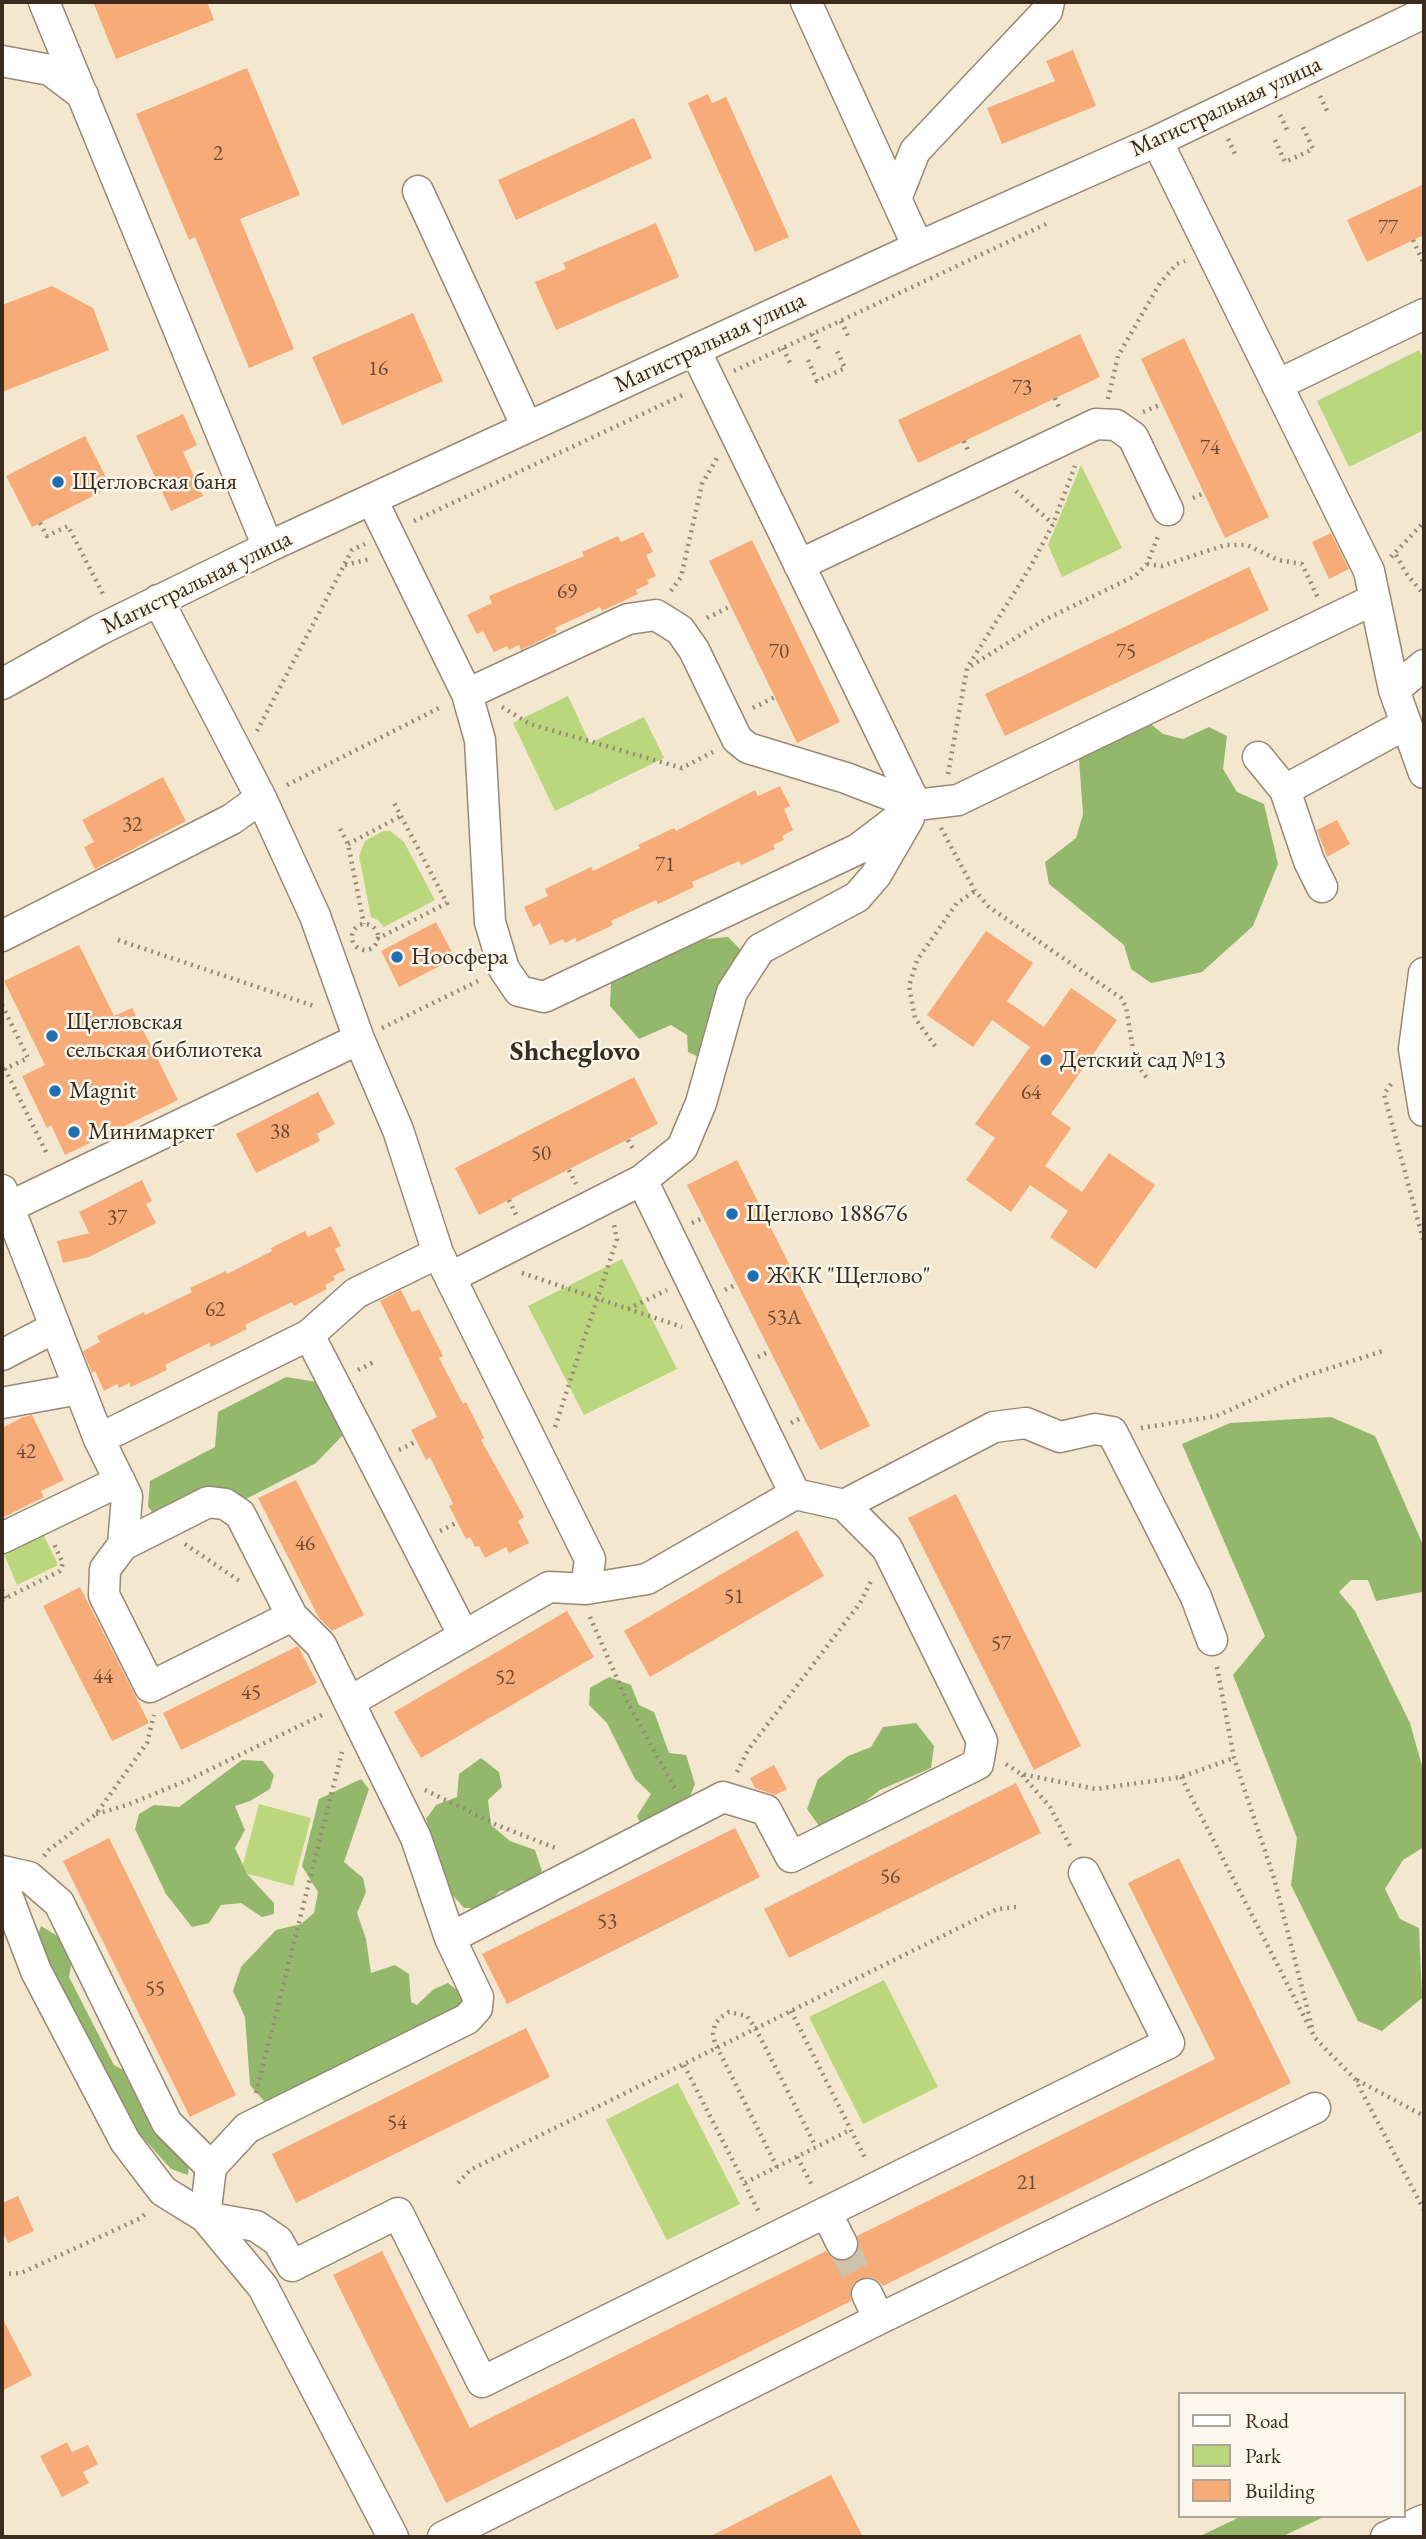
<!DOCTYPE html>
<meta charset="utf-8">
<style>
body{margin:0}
#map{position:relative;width:1426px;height:2539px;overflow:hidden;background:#f3e8cf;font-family:"EB Garamond",serif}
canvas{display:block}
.frame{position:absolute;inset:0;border:4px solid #3b2a1e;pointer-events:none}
.legend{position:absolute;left:1178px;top:2392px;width:228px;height:126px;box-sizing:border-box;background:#fbf7ec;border:2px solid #aea59a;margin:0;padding:9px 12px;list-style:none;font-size:21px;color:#3b2a1e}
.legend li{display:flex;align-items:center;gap:14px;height:35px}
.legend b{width:35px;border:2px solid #aea59a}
</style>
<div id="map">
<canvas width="1426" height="2539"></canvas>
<div class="frame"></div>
<ul class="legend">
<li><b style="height:9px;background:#fff"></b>Road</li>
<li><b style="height:19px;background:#bad77d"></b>Park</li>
<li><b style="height:19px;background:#f6ab79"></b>Building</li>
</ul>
</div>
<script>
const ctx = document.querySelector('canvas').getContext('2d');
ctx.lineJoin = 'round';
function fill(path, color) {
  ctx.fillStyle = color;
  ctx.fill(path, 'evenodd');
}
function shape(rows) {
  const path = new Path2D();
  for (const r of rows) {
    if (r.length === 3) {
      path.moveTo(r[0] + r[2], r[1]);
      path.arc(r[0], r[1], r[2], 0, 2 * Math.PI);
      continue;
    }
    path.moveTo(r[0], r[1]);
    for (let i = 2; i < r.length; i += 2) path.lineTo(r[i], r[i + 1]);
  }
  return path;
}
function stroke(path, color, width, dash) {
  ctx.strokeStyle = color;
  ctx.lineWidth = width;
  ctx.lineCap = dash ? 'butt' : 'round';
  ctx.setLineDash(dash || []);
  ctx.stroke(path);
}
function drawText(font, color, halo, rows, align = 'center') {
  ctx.font = font + ' "EB Garamond",serif';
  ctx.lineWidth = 5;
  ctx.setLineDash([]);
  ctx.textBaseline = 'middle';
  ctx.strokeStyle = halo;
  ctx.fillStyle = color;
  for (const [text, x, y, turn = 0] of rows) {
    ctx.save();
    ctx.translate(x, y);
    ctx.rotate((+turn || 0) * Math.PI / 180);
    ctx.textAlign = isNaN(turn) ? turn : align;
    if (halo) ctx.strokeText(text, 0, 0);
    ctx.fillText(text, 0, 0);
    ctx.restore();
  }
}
fill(shape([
 [1419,350,1424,360,1424,430,1349,467,1317,401],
 [1081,465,1122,548,1062,577,1048,545],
 [568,696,590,743,644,717,664,758,555,811,513,723],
 [383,831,390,831,404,842,435,900,384,927,378,920,371,917,359,856,365,841],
 [622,1259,677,1369,584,1415,528,1306],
 [41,1530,58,1565,17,1585,2,1549],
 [259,1804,311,1818,293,1886,241,1872],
 [884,1980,938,2087,863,2124,809,2017],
 [678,2083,740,2204,667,2240,606,2120]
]), '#bad77d');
fill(shape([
 [1146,720,1163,734,1183,739,1209,727,1227,736,1223,769,1237,792,1264,804,1278,864,1253,926,1202,972,1151,983,1131,969,1124,945,1049,884,1045,862,1076,838,1083,814,1079,759,1092,743],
 [728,937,746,955,703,1059,688,1052,687,1035,671,1025,639,1039,610,1006,611,982,696,940],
 [286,1377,317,1382,344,1434,316,1463,242,1501,158,1521,148,1506,150,1481,215,1447,218,1412],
 [1331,1417,1375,1436,1424,1547,1422,1592,1376,1601,1368,1580,1351,1580,1339,1592,1355,1611,1410,1723,1424,1773,1424,1847,1403,1860,1385,1889,1400,1919,1419,1928,1422,1998,1382,2031,1358,2021,1291,1885,1297,1838,1233,1675,1265,1636,1182,1444,1230,1423],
 [609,1677,631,1685,639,1705,654,1712,669,1753,686,1755,695,1784,687,1804,642,1828,637,1816,651,1794,635,1779,607,1723,589,1705,590,1688],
 [916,1723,934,1746,931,1768,880,1790,836,1824,819,1826,807,1809,818,1779,848,1756,871,1747,883,1727],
 [481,1758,499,1772,502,1787,488,1800,491,1825,510,1841,535,1850,542,1871,528,1889,500,1891,483,1908,464,1908,449,1891,426,1819,436,1805,457,1797,459,1774],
 [242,1760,263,1761,274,1775,270,1789,250,1801,235,1806,245,1830,235,1848,247,1874,274,1903,274,1914,262,1917,241,1903,221,1905,209,1923,192,1927,166,1894,135,1829,139,1814,154,1805,179,1807],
 [361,1779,369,1789,344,1862,363,1878,366,1892,357,1913,366,1939,371,1973,395,1965,409,1974,411,2002,417,2005,434,1989,448,1983,465,1996,457,2012,281,2102,264,2101,250,2085,245,2017,233,1991,241,1967,276,1930,301,1924,314,1913,318,1892,302,1866,319,1799],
 [41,1926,61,1938,72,1960,69,1977,114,2065,139,2079,190,2153,188,2175,171,2169,137,2131,47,1961,38,1934],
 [1242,2516,1326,2516,1281,2537,1198,2537]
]), '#93b86c');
fill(shape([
 [93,2,207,2,214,20,116,59],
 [1073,50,1096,106,1002,144,987,108,1055,81,1046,61],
 [247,68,300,195,240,219,294,349,249,368,195,237,189,240,136,114],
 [708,94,712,103,726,97,789,237,755,252,688,103],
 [634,118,652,158,516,220,498,180],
 [1424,184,1424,235,1367,262,1347,220],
 [656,223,679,277,556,330,535,282,566,269,563,263],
 [52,286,93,308,109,350,2,392,2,305],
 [413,313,443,381,342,425,312,357],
 [1080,334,1100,377,918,463,898,420],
 [1184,338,1269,517,1225,538,1141,359],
 [183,414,197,445,183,452,203,496,171,511,136,436],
 [85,436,111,487,32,527,6,476],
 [643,532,653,552,646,555,656,576,647,580,649,584,636,590,638,594,602,611,600,607,555,628,557,632,521,650,519,645,509,650,507,646,494,652,483,631,477,634,467,615,492,603,489,596,584,556,582,552,618,536,621,542],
 [1331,533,1349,569,1329,579,1312,542],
 [752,540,840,722,797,743,709,561],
 [1249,567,1269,610,1005,736,985,694],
 [163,777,186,821,95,869,84,847,94,842,82,820],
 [780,786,790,806,784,809,793,830,782,836,784,840,773,845,775,849,741,865,739,861,692,882,694,887,658,904,656,900,611,921,613,925,577,942,575,938,565,943,563,939,550,945,540,923,533,927,524,907,548,896,545,889,591,867,593,871,640,848,638,845,674,828,676,831,755,790,758,796],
 [1337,820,1350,844,1327,857,1317,830],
 [436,922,455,958,399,987,381,951],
 [986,931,1033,963,1007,1001,1044,1027,1071,988,1117,1020,1051,1114,1071,1128,1045,1166,1082,1192,1109,1153,1155,1185,1096,1269,1050,1237,1068,1211,1030,1185,1011,1212,966,1180,995,1138,975,1124,1030,1047,992,1020,973,1047,927,1015],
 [79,945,114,1016,132,1008,178,1100,65,1155,51,1125,47,1128,22,1076,45,1065,4,981],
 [634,1077,658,1124,479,1215,455,1168],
 [318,1092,335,1124,317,1134,320,1141,256,1173,236,1134],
 [737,1160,870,1426,820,1450,687,1185],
 [142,1180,152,1201,146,1204,156,1223,89,1257,63,1263,57,1241,89,1233,79,1212],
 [331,1226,341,1246,335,1249,345,1270,333,1276,335,1280,325,1285,327,1289,294,1306,292,1302,263,1316,245,1325,247,1329,211,1347,209,1343,165,1365,167,1370,131,1387,129,1383,119,1388,117,1384,104,1391,95,1371,92,1373,83,1351,100,1342,97,1336,144,1312,145,1315,192,1292,190,1288,226,1271,227,1274,272,1251,271,1248,305,1231,308,1237],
 [401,1290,412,1312,419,1309,443,1356,439,1358,463,1404,466,1402,484,1438,481,1440,524,1517,518,1521,529,1543,509,1553,506,1547,485,1558,479,1546,475,1547,470,1537,466,1539,449,1506,453,1504,430,1457,426,1460,411,1430,437,1417,380,1301],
 [32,1415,64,1480,41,1491,44,1497,2,1518,2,1428,23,1417],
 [296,1480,364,1615,332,1631,319,1618,258,1498],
 [956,1494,1081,1746,1034,1770,908,1518],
 [797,1530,824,1576,650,1677,624,1631],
 [80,1587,149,1723,112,1741,43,1606],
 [567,1611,594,1657,421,1758,394,1712],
 [298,1646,317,1683,181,1750,163,1713],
 [774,1765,787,1789,775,1795,755,1788,750,1778],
 [1016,1783,1041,1833,789,1958,764,1909],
 [735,1828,760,1877,507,2004,482,1954],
 [109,1838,236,2095,190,2117,63,1861],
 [1179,1858,1291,2083,883,2286,877,2280,869,2277,859,2279,853,2284,850,2292,851,2301,446,2503,333,2275,382,2251,470,2428,826,2251,833,2259,842,2261,849,2260,857,2253,859,2244,857,2236,1215,2059,1128,1883],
 [526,2028,550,2077,296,2203,272,2154],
 [18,2196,34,2231,8,2243,2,2230,2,2203],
 [2,2318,32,2375,2,2391],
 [67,2442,72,2452,88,2445,98,2464,83,2472,89,2483,62,2497,40,2456],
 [831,2475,863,2537,709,2537]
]), '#f6ab79');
stroke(shape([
 [842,2244,867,2294]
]), '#cec2ac', 30, [30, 15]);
const minor = shape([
 [44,2,268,547],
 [806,2,918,247],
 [2,61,50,70,83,95],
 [1157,141,1369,571,1394,690,1424,773],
 [418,191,527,427],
 [896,199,915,151,1047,11,1049,2],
 [695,350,916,805],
 [1277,385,1424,314],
 [372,500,467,694,480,740,490,922,504,969,519,991,544,997,858,849,916,805,958,800,1375,599],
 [799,565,1096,424,1116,425,1133,437,1168,510],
 [158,600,261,798,315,916,359,1039,398,1130,438,1253,590,1559,586,1589],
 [2,684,99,630,268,547,918,247,1157,141,1424,13],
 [1394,690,1424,665],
 [467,694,628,619,656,615,680,630,694,650,737,739,748,748,846,778,916,805],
 [1258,757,1285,790,1309,861,1322,887],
 [1285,790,1406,724],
 [2,936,232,819,261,798],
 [1424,973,1414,1049,1424,1111],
 [642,1180,795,1494],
 [2,1190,99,1439,127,1496,123,1545,105,1569,104,1595,150,1687,292,1616],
 [9,1207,359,1039],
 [451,1277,642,1180,682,1148,701,1103,732,992,760,949,857,897,876,875,909,818],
 [309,1335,464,1636],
 [2,1355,54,1328],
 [2,1403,79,1389],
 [99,1439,309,1335,356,1293,438,1253],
 [844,1505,994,1427,1026,1423,1060,1437,1095,1429,1112,1432,1196,1597,1212,1640],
 [2,1538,120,1481],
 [123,1545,208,1502,225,1504,240,1514,292,1616,321,1645,416,1838,450,1938,478,1997,477,2008,467,2019,247,2128,211,2167,205,2217],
 [349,1702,549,1587,586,1589,647,1579,795,1494,844,1505,887,1548,982,1741,978,1764,791,1857,766,1810,723,1797,450,1938],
 [2,1871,29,1877,59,1903,167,2123,211,2167],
 [2,1882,36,1971,125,2141,163,2191,205,2217,263,2287,393,2537],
 [826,2212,842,2244],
 [205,2217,256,2226,278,2241,292,2266,398,2213,482,2382,1169,2043,1084,1873],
 [867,2294,879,2319],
 [443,2537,879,2319,1315,2108],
 [1386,2537,1424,2520]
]);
stroke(minor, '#978976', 33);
stroke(shape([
 [1320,96,1329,115],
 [1280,115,1289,134],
 [1228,139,1237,158],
 [1275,140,1285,162,1313,149,1303,127],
 [1413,240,1424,264],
 [841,321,850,340],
 [812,334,821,353],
 [783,348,792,367],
 [808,360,817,381,845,368,835,347],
 [734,371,1046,224],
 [1055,398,1060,410],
 [1108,399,1118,356,1160,283,1177,264,1185,261],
 [1143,412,1162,404],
 [964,441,969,453],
 [1016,491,1053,524],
 [1193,498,1204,493],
 [414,521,685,394],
 [40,523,47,536,68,526,103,594],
 [1396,555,1406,573,1424,595],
 [1391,557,1424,522],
 [1147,564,1162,566,1225,545,1247,545,1278,560,1302,564,1318,598],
 [345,565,370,559],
 [671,591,681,577,702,484,717,458],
 [707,618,731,606],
 [971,666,1044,620,1135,576,1147,564,1159,534],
 [502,707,530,724,682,768,713,752],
 [753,708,775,697],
 [257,731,352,550,365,544],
 [948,774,967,668,1031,566,1053,524,1075,466],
 [287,785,441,707],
 [941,828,975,891,989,907,1121,998,1126,1007,1135,1062,1147,1078],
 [340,829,348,844,364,924],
 [348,844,401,816],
 [365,937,13],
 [377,939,447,903,393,801],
 [118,940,317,1007],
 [2,1005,28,1058,5,1069,48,1156],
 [382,1028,478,981],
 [935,1046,915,1018,909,986,917,960,957,903,975,891],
 [1391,1084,1384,1094,1424,1243],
 [628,1140,634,1151],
 [569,1170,576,1184],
 [509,1200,516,1215],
 [692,1223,703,1218],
 [522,1273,682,1327],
 [725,1290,737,1284],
 [628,1309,667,1290],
 [758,1357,770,1351],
 [358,1370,376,1361],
 [791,1423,803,1417],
 [555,1427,617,1239,614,1225],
 [1141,1428,1217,1416,1299,1378,1383,1351],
 [399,1450,417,1441],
 [440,1531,458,1522],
 [185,1544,241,1582],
 [2,1590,6,1598],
 [2,1600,60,1571,63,1563,53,1542],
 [590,1617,627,1701,676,1791],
 [1217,1667,1234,1758,1274,1878,1313,2031],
 [1006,1764,1021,1774,1096,1789,1181,1777,1234,1758],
 [737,1772,748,1750,860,1603,872,1579],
 [1022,1775,1050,1807,1071,1848],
 [1181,1777,1315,2038,1355,2079,1424,2210],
 [425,1790,497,1825,558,1849],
 [96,1814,127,1805,188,1780,324,1714],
 [44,1856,49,1850,96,1814,147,1743,154,1715],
 [791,2011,866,2160],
 [684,2065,760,2214],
 [1357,2080,1424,2116],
 [256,2093,342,1752],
 [797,2157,813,2187],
 [777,2167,715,2043,713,2034,715,2024,721,2017,729,2012,747,2016,756,2029,816,2147],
 [458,2183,470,2170,997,1909,1016,1907],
 [745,2183,850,2130],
 [2,2274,21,2273,141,2218,148,2211]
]), '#978976', 4.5, [2, 5]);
stroke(minor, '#fff', 30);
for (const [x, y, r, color] of [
 [58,482,7,"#1f6fb2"],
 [397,957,7,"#1f6fb2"],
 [52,1036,7,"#1f6fb2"],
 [1046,1060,7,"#1f6fb2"],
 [55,1091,7,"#1f6fb2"],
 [74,1132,7,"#1f6fb2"],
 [732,1214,7,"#1f6fb2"],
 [753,1276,7,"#1f6fb2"]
]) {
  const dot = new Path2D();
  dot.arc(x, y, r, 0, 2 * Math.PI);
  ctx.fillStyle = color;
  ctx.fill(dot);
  stroke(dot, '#fbf7ec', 2.5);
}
drawText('21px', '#6a4a35', null, [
 ["2",218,154],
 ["77",1388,228],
 ["16",378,369],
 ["73",1022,388],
 ["74",1210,448],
 ["69",567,592],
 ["70",779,652],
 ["75",1126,652],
 ["32",132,825],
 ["71",665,865],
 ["64",1031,1093],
 ["38",280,1132],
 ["50",541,1154],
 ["37",117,1218],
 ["62",215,1310],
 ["53А",784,1318],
 ["42",26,1452],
 ["46",305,1544],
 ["51",734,1597],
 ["57",1001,1644],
 ["44",103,1677],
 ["52",505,1678],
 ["45",251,1693],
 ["56",890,1877],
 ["53",607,1922],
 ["55",155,1989],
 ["54",397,2123],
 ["21",1027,2183]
]);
drawText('24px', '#3b2a1e', '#fbf7ec', [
 ["Магистральная улица",1226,107,-25],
 ["Магистральная улица",710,343,-25],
 ["Магистральная улица",197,583,-26]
]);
drawText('24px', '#3b2a1e', '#fbf7ec', [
 ["Щегловская баня",72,482],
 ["Ноосфера",411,957],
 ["Щегловская",66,1022],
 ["сельская библиотека",66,1050],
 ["Детский сад №13",1060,1060],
 ["Magnit",69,1091],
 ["Минимаркет",88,1132],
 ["Щеглово 188676",746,1214],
 ["ЖКК \"Щеглово\"",767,1276]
], 'left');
drawText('bold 28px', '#3b2a1e', '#fbf7ec', [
 ["Shcheglovo",575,1052]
]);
</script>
